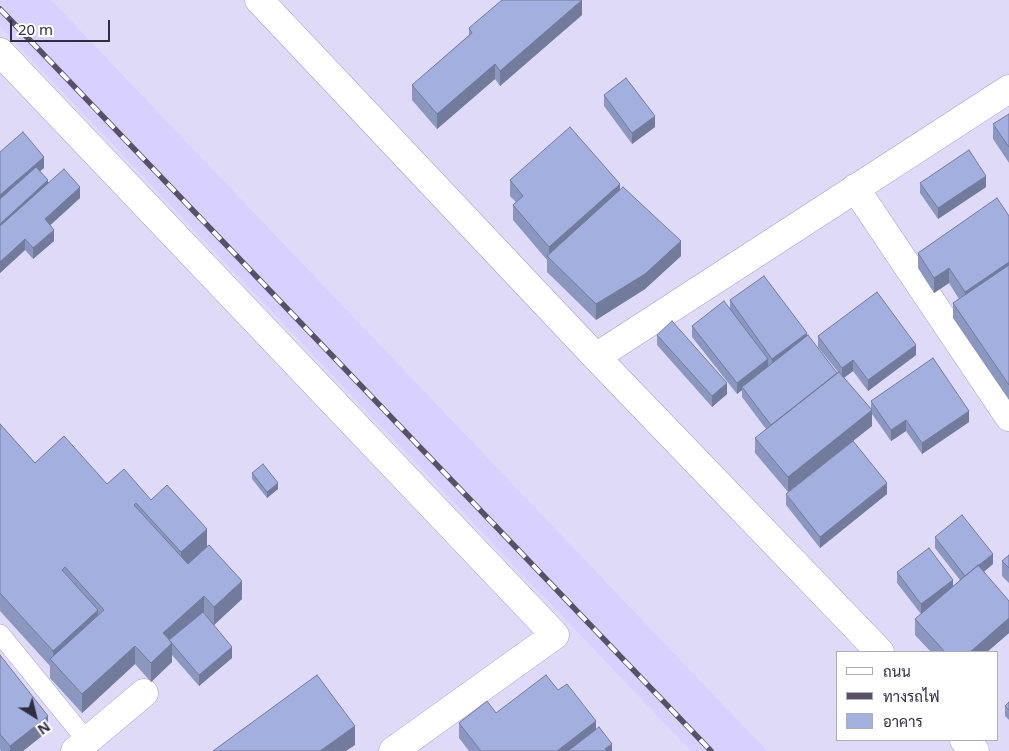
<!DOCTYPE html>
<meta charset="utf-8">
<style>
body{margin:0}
#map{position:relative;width:1009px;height:751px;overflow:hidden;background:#dfdaf8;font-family:"Noto Sans",Sarabun,sans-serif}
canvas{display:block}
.legend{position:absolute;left:836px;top:651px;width:162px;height:90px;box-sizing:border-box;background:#fff;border:1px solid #adabb3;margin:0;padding:6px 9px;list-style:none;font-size:15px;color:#312d41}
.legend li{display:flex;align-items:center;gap:10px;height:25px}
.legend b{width:25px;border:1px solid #adabb3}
.north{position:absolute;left:10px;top:691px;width:50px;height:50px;-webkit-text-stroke:4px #fff;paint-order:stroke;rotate:144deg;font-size:14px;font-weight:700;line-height:20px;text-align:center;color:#312d41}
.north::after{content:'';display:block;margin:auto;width:18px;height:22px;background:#312d41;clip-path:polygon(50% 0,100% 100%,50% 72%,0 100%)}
.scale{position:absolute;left:10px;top:20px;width:100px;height:22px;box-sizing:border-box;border:2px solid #312d41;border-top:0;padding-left:6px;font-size:15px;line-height:18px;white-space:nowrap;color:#312d41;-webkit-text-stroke:4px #fff;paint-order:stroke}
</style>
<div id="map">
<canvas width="1009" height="751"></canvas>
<ul class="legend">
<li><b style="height:6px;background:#fff"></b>ถนน</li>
<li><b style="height:6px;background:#565167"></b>ทางรถไฟ</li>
<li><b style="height:14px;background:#a3b0df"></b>อาคาร</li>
</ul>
<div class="north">N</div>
<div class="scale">20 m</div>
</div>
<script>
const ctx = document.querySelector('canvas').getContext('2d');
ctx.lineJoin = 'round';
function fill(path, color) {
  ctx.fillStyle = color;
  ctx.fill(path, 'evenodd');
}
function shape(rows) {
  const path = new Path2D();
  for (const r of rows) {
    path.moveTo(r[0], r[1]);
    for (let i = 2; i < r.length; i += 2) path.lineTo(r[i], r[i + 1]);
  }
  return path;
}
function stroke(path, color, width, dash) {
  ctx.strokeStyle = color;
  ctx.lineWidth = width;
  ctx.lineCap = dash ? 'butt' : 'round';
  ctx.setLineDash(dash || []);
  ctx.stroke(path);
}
fill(shape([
 [0,0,51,0,767,751,691,751,0,26]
]), '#d8d0fe');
const lane = shape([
 [0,634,87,741]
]);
const street = shape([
 [0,52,555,635,393,751],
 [855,188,1009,417],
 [596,357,1009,89],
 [75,751,144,693]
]);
const secondary = shape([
 [259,0,596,357,880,652],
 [964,740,975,751]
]);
stroke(lane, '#a59ccc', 20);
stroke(street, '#a59ccc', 29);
stroke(secondary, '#a59ccc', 29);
stroke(lane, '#fff', 19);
stroke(street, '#fff', 28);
stroke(secondary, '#fff', 28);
const rail = shape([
 [0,9,711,751]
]);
stroke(rail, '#565167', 5.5);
stroke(rail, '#fff', 4, [11]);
fill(shape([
 [582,15,500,86,495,79,437,129,412,100,412,85,469,35,469,28],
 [604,95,655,127,632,144,604,106],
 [1009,114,1009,163,993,139,993,124],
 [0,152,44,168,40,171,48,182,80,198,50,225,54,241,33,259,25,250,0,273],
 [510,180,620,190,681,256,645,289,596,320,547,272,547,260,513,220,513,205,516,202,510,196],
 [920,183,986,187,938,219,920,193],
 [1009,216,1009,400,953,318,953,303,959,299,949,283,934,293,918,268,918,253],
 [730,300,807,337,837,373,838,372,818,347,818,336,916,355,868,391,853,371,844,378,871,409,871,401,969,422,922,454,906,431,891,441,872,414,872,426,788,492,755,453,755,438,766,429,742,397,742,390,737,394,692,337,692,326,730,309],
 [657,335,727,394,712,407,657,345],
 [0,424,35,463,107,484,151,500,207,547,242,599,214,625,232,658,199,686,172,655,172,662,151,682,135,664,82,713,50,678,50,666,0,611],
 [252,473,278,489,267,498,252,479],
 [786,494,887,494,820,548,786,505],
 [935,537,993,564,984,572,1009,633,987,652,931,652,915,635,915,619,921,614,897,583,897,572,953,586,960,580,935,548],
 [1009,555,1009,583,1002,576,1002,561],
 [0,655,48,731,23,751,1,751,0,749],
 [558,690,596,730,612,751,469,751,459,738,459,723,496,713],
 [1009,702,1009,720,1005,716,1005,706]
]), '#8c97c0');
fill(shape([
 [582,0,582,15,500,86,500,71],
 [495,64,495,79,437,129,437,114],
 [655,116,655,127,632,144,632,133],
 [44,157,44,168,0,205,0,195],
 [986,176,986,187,938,219,938,208],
 [48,180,48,191,0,235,0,224],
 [620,184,620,199,549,259,549,247],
 [80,187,80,198,45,230,45,219],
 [54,230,54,241,33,259,33,248],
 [25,239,25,250,0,273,0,262],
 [681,241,681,256,645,289,596,320,596,304],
 [1009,262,1009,277,965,307,965,292],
 [949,268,949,283,934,293,934,278],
 [807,333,807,344,772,370,772,359],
 [916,345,916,355,868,391,868,380],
 [768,359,768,370,742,387,742,390,737,394,737,383],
 [853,360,853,371,842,379,842,368],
 [727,383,727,394,712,407,712,396],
 [872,410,872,426,788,492,788,477],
 [969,411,969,422,922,454,922,443],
 [906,420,906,431,891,441,891,430],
 [278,483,278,489,267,498,267,492],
 [887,483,887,494,820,548,820,537],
 [207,529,207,547,181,571,181,552],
 [993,554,993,564,965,586,965,576],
 [953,580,953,591,921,614,921,604],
 [242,581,242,599,214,625,214,607],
 [204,596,204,614,172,643,163,633],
 [98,610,98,628,53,662,53,651],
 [1009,618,1009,633,987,652,970,652],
 [172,643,172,662,151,682,151,663],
 [135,646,135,664,82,713,82,694],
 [232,647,232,658,199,686,199,675],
 [48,716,48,731,23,751,10,751,10,746],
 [596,721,596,736,576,751,557,751],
 [355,726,355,745,346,751,320,751],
 [612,744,612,751,605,751,605,749]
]), '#727b9c');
const building = shape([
 [502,0,582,0,500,71,495,64,437,114,412,85,472,33,469,28,502,0],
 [626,78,655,116,632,133,604,95,626,78],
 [1009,114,1009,147,993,124,1009,114],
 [570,127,620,184,549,247,513,205,523,196,510,180,570,127],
 [23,132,44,157,0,195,0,152,23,132],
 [969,150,986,176,938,208,920,183,969,150],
 [36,167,48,180,0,224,0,199,36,167],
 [64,169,80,187,45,219,54,230,33,248,25,239,0,262,0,226,64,169],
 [623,187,681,241,645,274,596,304,547,256,623,187],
 [997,198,1009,216,1009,262,965,292,949,268,934,278,918,253,997,198],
 [1009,265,1009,385,953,303,1009,265],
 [764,276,807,333,772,359,730,300,764,276],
 [877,292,916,345,868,380,853,360,842,368,818,336,877,292],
 [724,301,768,359,737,383,692,326,724,301],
 [672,321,727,383,712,396,657,335,672,321],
 [808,335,837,373,771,425,742,387,808,335],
 [933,358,969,411,922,443,906,420,891,430,871,401,933,358],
 [839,372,872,410,788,477,755,438,839,372],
 [0,424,35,463,64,436,107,484,124,469,151,500,167,485,207,529,181,552,136,503,134,505,188,564,209,545,242,581,214,607,204,596,163,633,172,643,151,663,135,646,82,694,50,659,104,610,65,567,62,570,98,610,53,651,0,593,0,424],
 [853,441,887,483,820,537,786,494,853,441],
 [263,464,278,483,267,492,252,473,263,464],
 [962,515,993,554,965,576,935,537,962,515],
 [929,548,953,580,921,604,897,572,929,548],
 [1009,555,1009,568,1002,561,1009,555],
 [978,565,1009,601,1009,618,970,652,945,652,915,619,978,565],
 [203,612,232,647,199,675,169,640,203,612],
 [0,655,48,716,10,746,0,734,0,655],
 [317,675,355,726,320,751,213,751,317,675],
 [546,675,558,690,567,684,596,721,557,751,481,751,459,723,487,701,496,713,546,675],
 [1009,702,1009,710,1005,706,1009,702],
 [599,727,612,744,605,749,607,751,568,751,599,727]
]);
fill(building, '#a3b0df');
stroke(building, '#727b9c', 1);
</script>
